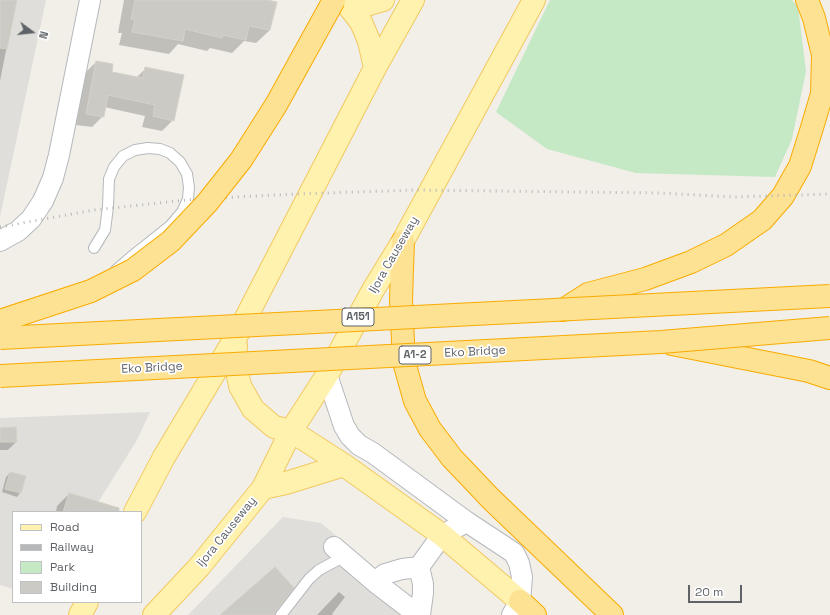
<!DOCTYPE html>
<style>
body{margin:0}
#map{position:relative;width:830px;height:615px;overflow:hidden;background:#f1efe8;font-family:"Space Grotesk",sans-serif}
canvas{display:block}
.legend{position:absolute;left:12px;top:511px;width:130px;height:92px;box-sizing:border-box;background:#fff;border:1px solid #bfc1c3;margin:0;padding:5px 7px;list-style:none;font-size:12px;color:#5f6368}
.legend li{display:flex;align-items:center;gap:8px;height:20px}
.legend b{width:20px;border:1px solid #bfc1c3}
.north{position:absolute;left:12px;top:12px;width:40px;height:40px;-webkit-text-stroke:3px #fff;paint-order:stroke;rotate:105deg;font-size:11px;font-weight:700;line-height:16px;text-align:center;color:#5f6368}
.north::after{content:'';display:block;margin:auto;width:14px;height:18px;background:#5f6368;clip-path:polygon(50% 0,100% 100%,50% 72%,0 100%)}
.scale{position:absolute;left:688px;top:585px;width:54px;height:18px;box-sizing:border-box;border:2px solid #5f6368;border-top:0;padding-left:5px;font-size:12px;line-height:14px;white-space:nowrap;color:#5f6368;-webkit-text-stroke:3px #fff;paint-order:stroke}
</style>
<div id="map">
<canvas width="830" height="615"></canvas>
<ul class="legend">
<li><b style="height:5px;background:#fff2af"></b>Road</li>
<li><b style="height:5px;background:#b6b7b8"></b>Railway</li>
<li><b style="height:11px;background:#c5e8c5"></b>Park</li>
<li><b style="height:11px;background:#cccac5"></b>Building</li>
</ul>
<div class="north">N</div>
<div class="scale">20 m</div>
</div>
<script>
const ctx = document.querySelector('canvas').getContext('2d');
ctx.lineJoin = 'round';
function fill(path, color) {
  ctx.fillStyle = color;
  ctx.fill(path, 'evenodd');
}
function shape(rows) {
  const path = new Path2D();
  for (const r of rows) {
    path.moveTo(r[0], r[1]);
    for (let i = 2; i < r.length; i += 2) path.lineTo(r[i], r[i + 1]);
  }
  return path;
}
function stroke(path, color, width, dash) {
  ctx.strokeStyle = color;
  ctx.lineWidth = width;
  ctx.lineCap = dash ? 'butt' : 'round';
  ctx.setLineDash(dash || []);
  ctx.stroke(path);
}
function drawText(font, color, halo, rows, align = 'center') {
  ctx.font = font + ' "Space Grotesk",sans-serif';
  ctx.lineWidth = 3.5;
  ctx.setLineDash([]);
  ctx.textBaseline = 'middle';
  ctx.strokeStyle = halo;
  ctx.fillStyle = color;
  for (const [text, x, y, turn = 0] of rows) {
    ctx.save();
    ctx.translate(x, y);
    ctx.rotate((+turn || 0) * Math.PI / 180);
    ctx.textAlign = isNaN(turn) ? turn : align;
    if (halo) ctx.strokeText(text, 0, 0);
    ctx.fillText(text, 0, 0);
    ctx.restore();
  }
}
fill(shape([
 [0,0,46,0,0,217],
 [150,412,137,440,92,512,13,512,13,589,0,585,0,418],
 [283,517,321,523,430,615,188,615]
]), '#e0deda');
fill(shape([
 [550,0,792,0,798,7,806,71,792,139,775,177,636,173,547,149,496,112]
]), '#c5e8c5');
fill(shape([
 [0,0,16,0,0,81],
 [124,0,262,0,270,30,256,43,244,41,232,53,210,48,207,51,178,44,169,54,119,45,122,33,118,33],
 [96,62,111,72,136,78,146,68,173,120,162,131,142,127,145,116,104,107,103,116,92,127,76,125,85,73],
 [0,429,16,442,8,450,0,450],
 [10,473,20,493,17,497,2,492,6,477],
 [69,494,95,512,56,512,57,506],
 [339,592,345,597,332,614,333,615,317,615]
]), '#0003');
const building = shape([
 [0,0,17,0,7,49,0,48,0,0],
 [135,0,267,0,277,2,270,30,249,26,246,40,222,35,222,38,185,29,183,41,132,32,135,20,131,19,135,0],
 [96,61,113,64,112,72,143,78,145,67,184,75,174,121,153,116,155,105,108,95,104,117,86,114,96,61],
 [16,427,17,442,0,442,0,428,16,427],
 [10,472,26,476,21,493,5,489,10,472],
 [69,493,119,508,119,512,63,512,69,493],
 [275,567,294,588,276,611,274,615,220,615,275,567]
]);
fill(building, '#cccac5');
stroke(building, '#d6d1c6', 1);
const lane = shape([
 [94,248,105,230,108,207,109,179,114,167,123,156,135,150,148,148,160,149,170,153,180,162,187,174,189,187,188,199,182,212,170,226,131,257,116,270],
 [281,615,309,579,319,570,345,556]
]);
const street = shape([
 [0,241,18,231,31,219,43,201,53,178,59,155,90,0],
 [327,375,344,426,350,436,359,445,373,453,467,522,514,553,519,563,522,577,520,601,512,615],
 [334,547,375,582,418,615],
 [419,567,423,584,423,593,420,615],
 [375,582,385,574,402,569,419,567,442,535,467,522]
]);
const primary = shape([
 [375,68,369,41,361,22,350,8,366,5,383,0],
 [236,346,235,361,240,386,253,409,274,427,291,431,344,465,442,535,520,601],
 [263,488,286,483,344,465],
 [135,512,164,457,237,335,375,68,413,0],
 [80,615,87,602],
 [154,615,199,567,263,488,291,431,327,375,373,290,403,241,534,0]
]);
const highway = shape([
 [403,241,401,299,404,362,415,401,430,429,452,458,491,499,612,615],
 [563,310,588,294,645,279,691,262,726,245,762,220,783,196,800,166,811,131,822,94,823,55,814,18,807,0],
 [672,344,809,371,830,378],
 [520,601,535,615]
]);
stroke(lane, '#b5b8bc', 12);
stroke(street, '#b5b8bc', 22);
stroke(primary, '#f2c960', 24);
stroke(highway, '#f9ab00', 24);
stroke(lane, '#fff', 10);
stroke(street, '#fff', 20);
stroke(primary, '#fff2af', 22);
stroke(highway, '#fde293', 22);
stroke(shape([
 [0,227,94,210,196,199,296,194,416,190,660,193,733,197,830,194]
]), '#b6b7b8', 3, [1, 5]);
const highwayBridge = shape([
 [0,321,91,291,133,270,171,241,207,203,241,160,276,105,334,0],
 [0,338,830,296],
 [0,376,661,342,830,328]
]);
stroke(highwayBridge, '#f9ab00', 24, []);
stroke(highwayBridge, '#fde293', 22);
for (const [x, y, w] of [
 [358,317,32],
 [415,355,32]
]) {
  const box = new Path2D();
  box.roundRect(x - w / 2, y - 9, w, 18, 3);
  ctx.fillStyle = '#fff';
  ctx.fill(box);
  stroke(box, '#5f6368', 1);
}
drawText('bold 11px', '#5f6368', null, [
 ["A151",358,317],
 ["A1-2",415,355]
]);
drawText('12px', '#5f6368', '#fff', [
 ["Ijora Causeway",394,255,-60],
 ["Eko Bridge",475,352,-3],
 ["Eko Bridge",152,368,-3],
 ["Ijora Causeway",227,532,-51]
]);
</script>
